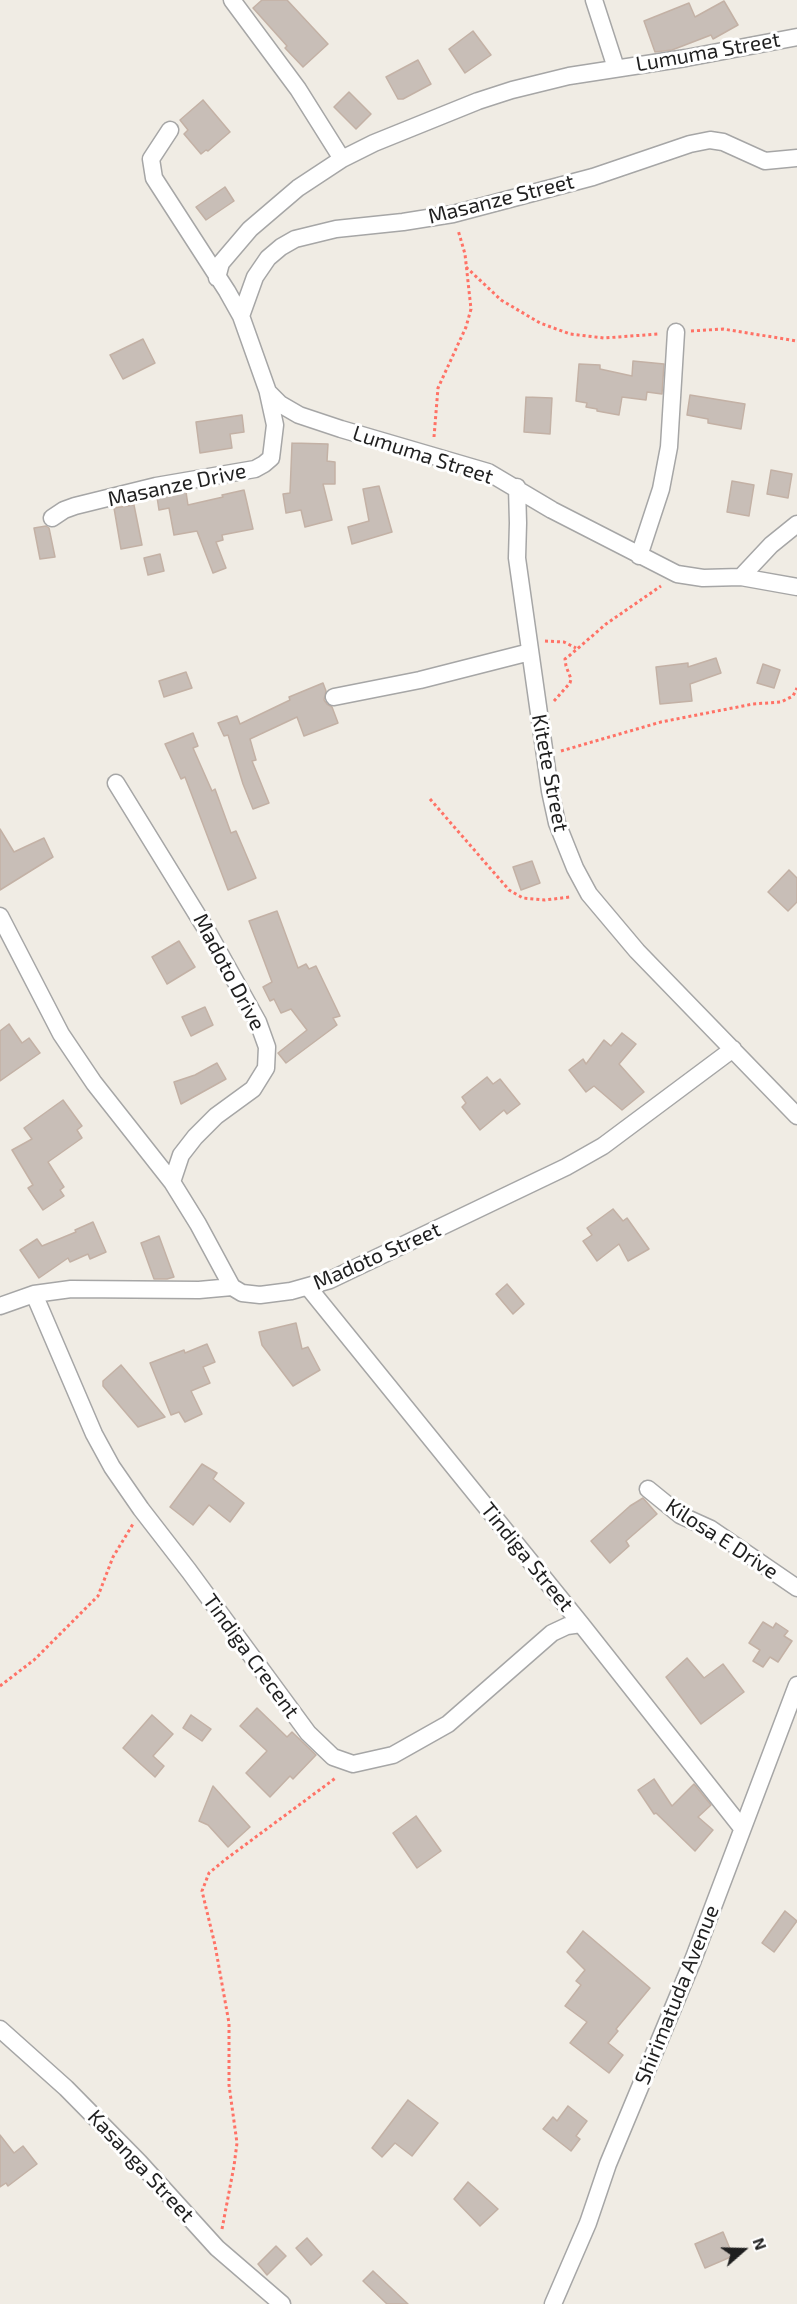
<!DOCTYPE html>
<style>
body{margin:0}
#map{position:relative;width:797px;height:2304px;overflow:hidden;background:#f0ece4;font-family:"Exo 2",sans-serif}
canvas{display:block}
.north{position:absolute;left:713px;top:2220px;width:60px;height:60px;-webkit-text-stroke:4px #fff;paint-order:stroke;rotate:70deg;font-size:16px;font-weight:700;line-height:24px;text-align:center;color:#1f1f1f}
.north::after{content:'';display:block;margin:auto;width:21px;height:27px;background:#1f1f1f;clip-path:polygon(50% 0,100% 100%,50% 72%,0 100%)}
</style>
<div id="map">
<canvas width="797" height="2304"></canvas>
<div class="north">N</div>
</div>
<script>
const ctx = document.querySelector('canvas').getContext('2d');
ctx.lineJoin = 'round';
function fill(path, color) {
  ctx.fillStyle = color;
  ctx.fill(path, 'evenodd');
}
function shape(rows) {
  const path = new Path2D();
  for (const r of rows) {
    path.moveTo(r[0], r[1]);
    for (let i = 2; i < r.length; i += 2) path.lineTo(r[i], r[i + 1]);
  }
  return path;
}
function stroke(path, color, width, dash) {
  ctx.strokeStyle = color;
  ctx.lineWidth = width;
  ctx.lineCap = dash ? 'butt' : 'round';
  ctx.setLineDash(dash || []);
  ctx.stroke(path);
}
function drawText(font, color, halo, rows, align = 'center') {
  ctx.font = font + ' "Exo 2",sans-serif';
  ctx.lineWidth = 6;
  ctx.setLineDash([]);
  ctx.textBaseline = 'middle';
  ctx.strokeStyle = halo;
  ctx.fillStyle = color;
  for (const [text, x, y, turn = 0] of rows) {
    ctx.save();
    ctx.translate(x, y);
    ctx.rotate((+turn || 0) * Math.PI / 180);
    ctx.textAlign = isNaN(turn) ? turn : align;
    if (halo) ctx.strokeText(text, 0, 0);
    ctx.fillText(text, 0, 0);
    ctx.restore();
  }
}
const building = shape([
 [262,0,287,0,328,44,303,67,285,48,287,46,253,8,262,0],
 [724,1,738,25,713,39,711,35,672,50,655,52,644,21,689,3,695,17,724,1],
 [473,31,491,55,465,73,449,49,473,31],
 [418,60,431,84,403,99,398,99,386,77,418,60],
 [349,92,371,114,356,129,334,107,349,92],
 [203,100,230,132,208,151,206,150,201,154,184,134,188,130,180,120,203,100],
 [225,187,234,201,206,220,196,207,225,187],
 [143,339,155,363,123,379,110,355,143,339],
 [633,361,664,364,662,394,647,392,646,400,622,397,619,415,597,411,597,409,586,407,587,403,576,401,579,364,600,365,600,369,632,376,633,361],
 [690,395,745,404,741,429,708,423,708,419,687,415,690,395],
 [526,397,552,398,550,434,524,432,526,397],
 [242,415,244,432,230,434,232,448,200,453,196,422,242,415],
 [292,443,328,444,327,461,335,462,335,484,323,484,332,520,305,527,301,510,286,513,283,494,290,493,292,443],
 [771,470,792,474,788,498,767,494,771,470],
 [732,481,754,485,749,516,727,512,732,481],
 [379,486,392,532,352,544,348,527,369,521,363,489,379,486],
 [244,490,253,529,222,535,223,540,216,542,226,568,213,573,197,531,174,535,169,508,159,510,157,497,186,492,188,505,223,497,222,495,244,490],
 [134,505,142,545,121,549,114,508,134,505],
 [46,526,49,528,55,557,40,559,34,528,46,526],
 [160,554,164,571,148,575,144,558,160,554],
 [716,658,721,673,690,684,692,701,660,704,656,667,688,663,688,667,716,658],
 [763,664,780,670,774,688,757,683,763,664],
 [186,672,192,688,164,697,159,681,186,672],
 [323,683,326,691,324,700,327,704,332,707,338,723,304,736,297,717,250,739,256,760,252,761,269,803,253,809,243,784,228,735,224,736,218,723,237,716,240,724,290,700,289,697,323,683],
 [193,733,198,746,193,748,212,791,215,789,231,833,236,831,256,878,228,890,185,777,181,779,165,744,193,733],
 [0,829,14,852,44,838,53,857,0,890,0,829],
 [532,861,540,883,521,890,513,867,532,861],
 [789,870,797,878,797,902,788,911,768,892,789,870],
 [277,911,298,968,306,964,309,969,316,966,340,1016,333,1018,337,1025,286,1063,278,1053,307,1030,291,1009,281,1013,274,999,270,1001,263,987,272,982,249,921,277,911],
 [179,941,195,967,167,984,152,957,179,941],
 [205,1007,213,1025,191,1036,182,1017,205,1007],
 [9,1024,22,1043,29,1038,40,1053,0,1081,0,1031,9,1024],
 [622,1033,636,1044,619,1064,644,1092,622,1110,594,1086,586,1092,569,1070,583,1059,586,1064,604,1040,611,1046,622,1033],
 [217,1063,226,1079,181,1104,174,1082,195,1075,217,1063],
 [487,1077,493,1084,500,1079,520,1104,507,1114,504,1110,480,1130,462,1107,466,1103,462,1097,487,1077],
 [63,1100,82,1126,77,1130,82,1138,48,1162,64,1187,60,1190,64,1196,43,1210,28,1188,33,1185,12,1150,32,1139,24,1128,63,1100],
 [613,1209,623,1221,627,1218,649,1249,628,1261,619,1244,597,1261,583,1241,592,1235,587,1228,613,1209],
 [93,1222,106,1252,90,1259,88,1254,70,1262,68,1258,39,1278,20,1250,37,1239,42,1246,76,1232,75,1230,93,1222],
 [159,1236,174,1277,167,1279,154,1279,141,1243,159,1236],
 [507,1284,524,1304,513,1314,496,1294,507,1284],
 [296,1323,302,1349,308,1347,320,1370,293,1386,262,1345,259,1332,296,1323],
 [207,1344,215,1362,203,1367,210,1383,191,1391,202,1414,185,1422,179,1412,171,1415,150,1363,184,1350,185,1353,207,1344],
 [121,1365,165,1417,138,1427,103,1386,103,1381,121,1365],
 [202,1464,217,1473,213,1479,244,1503,230,1522,209,1505,193,1525,170,1507,202,1464],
 [643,1498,657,1514,626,1541,629,1546,610,1563,591,1541,630,1506,643,1498],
 [763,1622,773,1628,776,1623,788,1631,784,1636,792,1641,778,1662,770,1657,763,1667,753,1661,760,1650,749,1643,763,1622],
 [687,1658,704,1678,723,1664,744,1692,701,1724,666,1677,687,1658],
 [257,1708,287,1737,292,1732,316,1755,293,1779,290,1776,270,1797,246,1773,267,1751,240,1726,257,1708],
 [152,1715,173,1734,153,1756,164,1766,155,1777,123,1748,152,1715],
 [191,1715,211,1729,202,1741,183,1728,191,1715],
 [654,1779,672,1806,694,1784,711,1805,698,1817,713,1830,695,1851,656,1813,654,1814,638,1790,654,1779],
 [213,1786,250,1827,228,1847,208,1825,199,1821,213,1786],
 [416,1816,441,1851,417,1868,393,1833,416,1816],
 [785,1911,797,1921,774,1952,762,1943,785,1911],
 [583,1931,650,1988,616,2029,618,2031,608,2043,623,2055,609,2073,570,2043,587,2022,565,2006,581,1985,576,1981,585,1970,567,1952,583,1931],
 [408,2100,438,2123,412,2156,395,2143,382,2157,372,2148,408,2100],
 [568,2106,587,2121,576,2136,580,2139,571,2151,543,2129,553,2117,557,2121,568,2106],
 [0,2135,14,2153,23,2146,37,2164,8,2186,6,2183,0,2187,0,2135],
 [468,2182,498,2209,480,2226,454,2199,468,2182],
 [723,2232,733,2256,705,2268,695,2244,723,2232],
 [307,2238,322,2255,311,2265,296,2248,307,2238],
 [276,2246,286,2256,267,2275,258,2264,276,2246],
 [373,2271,408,2304,387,2304,363,2281,373,2271]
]);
fill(building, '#c8beb7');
stroke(building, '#c3b1a5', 1.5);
const street = shape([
 [232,0,298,89,342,159],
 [594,0,616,68],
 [170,130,151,159,154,178,227,291,241,316,268,392,280,404,299,415,341,429,488,472,552,510,677,574,703,578,741,577,797,587],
 [217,278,221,263,250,229,298,188,342,159,374,143,478,101,512,90,569,76,686,58,797,37],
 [241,316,255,277,268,258,281,247,295,239,336,229,403,222,453,214,593,177,690,144,710,140,723,142,765,161,797,158],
 [517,487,518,523,517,558,550,791,557,823,575,868,589,894,637,951,797,1116],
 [52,518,64,510,75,506,156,486,255,469,264,464,271,458,275,425,268,393],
 [639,556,661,489,669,447,676,332],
 [741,577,771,545,797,524],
 [334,697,420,680,530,652],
 [116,783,209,934,258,1022,267,1047,266,1068,253,1089,216,1116,195,1137,181,1155,172,1182],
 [0,916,61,1034,94,1083,172,1182,198,1224,232,1287,242,1293,260,1295,291,1291,330,1280,566,1167,603,1146,733,1049],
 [308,1287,581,1624,742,1828],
 [34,1294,94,1434,112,1467,141,1509,189,1571,308,1733,333,1757,353,1764,393,1755,448,1724,552,1633,567,1626,581,1624],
 [0,1306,34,1294,71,1289,199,1290,232,1287],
 [648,1489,680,1515,711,1529,797,1588],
 [0,2029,66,2088,139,2162,217,2248,282,2304],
 [553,2304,588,2223,608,2164,693,1960,797,1685]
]);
stroke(street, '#a6a6a6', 19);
stroke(shape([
 [466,267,501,300,540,323,570,334,604,338,658,334],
 [691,331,723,329,797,341],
 [434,437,438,388,466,327,471,309,465,254,458,230],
 [545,641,564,642,576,648],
 [554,701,570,683,571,679,566,666,565,659,569,656,606,624,661,586],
 [561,751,661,722,753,704,781,702,793,696,797,688],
 [430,799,509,890,523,898,545,900,570,897],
 [0,1686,34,1660,98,1596,113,1557,133,1524],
 [222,2229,234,2166,237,2143,229,2085,229,2023,215,1945,202,1891,209,1873,226,1859,337,1777]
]), '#ff7266', 3, [3, 3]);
stroke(street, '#fff', 16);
drawText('21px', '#1f1f1f', '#fff', [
 ["Lumuma Street",708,52,-10],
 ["Masanze Street",501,199,-14],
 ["Lumuma Street",423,455,18],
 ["Masanze Drive",177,485,-12],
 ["Kitete Street",550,773,79],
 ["Madoto Drive",229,972,62],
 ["Madoto Street",377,1256,-24],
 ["Kilosa E Drive",722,1539,33],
 ["Tindiga Street",527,1557,51],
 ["Tindiga Crecent",251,1656,54],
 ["Shirimatuda Avenue",677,1995,-68],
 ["Kasanga Street",141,2166,47]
]);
</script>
